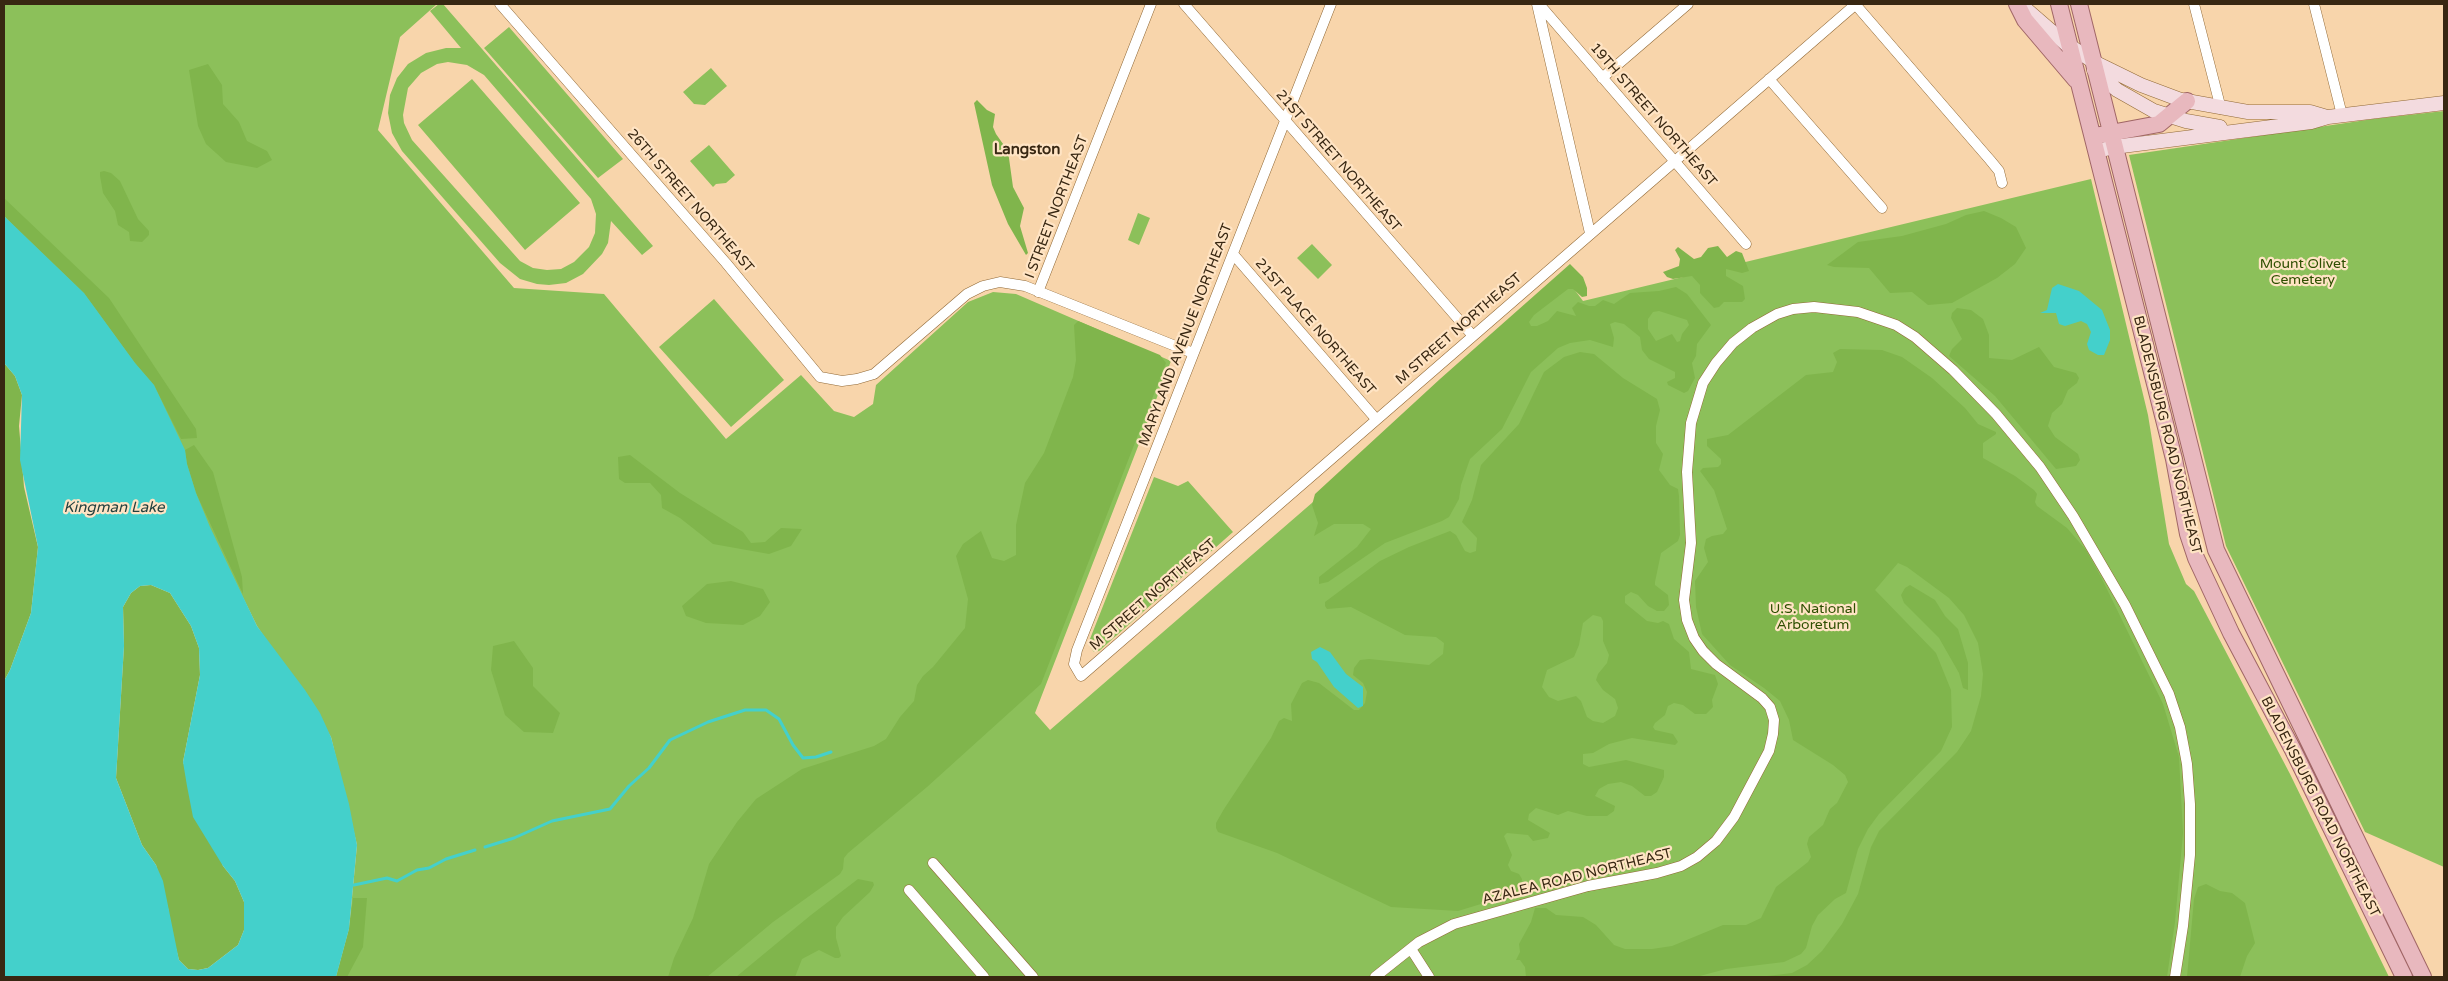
<!DOCTYPE html>
<style>
body{margin:0}
#map{position:relative;width:2448px;height:981px;overflow:hidden;background:#f8d5ab;font-family:"Varela Round",sans-serif}
canvas{display:block}
.frame{position:absolute;inset:0;border:5px solid #382712;pointer-events:none}
</style>
<div id="map">
<canvas width="2448" height="981"></canvas>
<div class="frame"></div>
</div>
<script>
const ctx = document.querySelector('canvas').getContext('2d');
ctx.lineJoin = 'round';
function fill(path, color) {
  ctx.fillStyle = color;
  ctx.fill(path, 'evenodd');
}
function shape(rows) {
  const path = new Path2D();
  for (const r of rows) {
    path.moveTo(r[0], r[1]);
    for (let i = 2; i < r.length; i += 2) path.lineTo(r[i], r[i + 1]);
  }
  return path;
}
function stroke(path, color, width, dash) {
  ctx.strokeStyle = color;
  ctx.lineWidth = width;
  ctx.lineCap = dash ? 'butt' : 'round';
  ctx.setLineDash(dash || []);
  ctx.stroke(path);
}
function drawText(font, color, halo, rows, align = 'center') {
  ctx.font = font + ' "Varela Round",sans-serif';
  ctx.lineWidth = 4.5;
  ctx.setLineDash([]);
  ctx.textBaseline = 'middle';
  ctx.strokeStyle = halo;
  ctx.fillStyle = color;
  for (const [text, x, y, turn = 0] of rows) {
    ctx.save();
    ctx.translate(x, y);
    ctx.rotate((+turn || 0) * Math.PI / 180);
    ctx.textAlign = isNaN(turn) ? turn : align;
    if (halo) ctx.strokeText(text, 0, 0);
    ctx.fillText(text, 0, 0);
    ctx.restore();
  }
}
fill(shape([
 [4,4,437,4,400,37,378,130,514,288,604,294,726,439,801,375,834,411,854,417,873,404,876,385,968,302,993,292,1016,294,1171,361,1035,713,1050,730,1568,281,1583,301,2091,179,2148,415,2169,544,2186,584,2194,591,2290,774,2389,977,336,977,349,929,357,845,331,737,257,626,114,335,4,216],
 [439,4,443,4,653,246,642,255,611,221,608,243,602,254,583,274,566,283,549,285,537,284,520,279,500,263,402,151,392,133,388,113,390,95,397,78,408,64,426,53,446,48,461,48,430,11],
 [448,62,467,65,484,75,591,199,596,214,595,233,589,247,574,262,561,269,547,270,533,268,520,261,412,140,404,123,403,115,408,88,421,73,437,64],
 [509,27,623,159,598,178,484,48],
 [711,68,727,86,705,105,694,104,683,92],
 [472,79,580,203,525,250,418,125],
 [2444,111,2444,867,2365,832,2226,546,2129,155,2373,119],
 [709,145,735,175,726,183,716,184,713,187,690,161],
 [1138,213,1150,218,1139,245,1128,240],
 [1312,244,1332,265,1318,279,1297,258],
 [714,299,784,380,731,427,659,347],
 [1154,477,1178,486,1188,481,1233,532,1099,651,1094,652,1088,644]
]), '#8cc05a');
fill(shape([
 [208,64,222,85,223,104,239,122,247,141,267,151,272,160,257,168,226,162,206,144,198,126,189,70],
 [977,100,987,110,995,114,993,127,996,134,1008,151,1013,187,1024,208,1020,226,1028,253,1026,255,1008,224,992,185,974,103],
 [104,171,111,173,120,181,138,219,149,231,149,235,142,242,130,241,129,232,118,225,115,211,103,193,100,176,100,172],
 [4,198,109,298,196,429,197,438,181,439,154,385,135,363,84,293,4,216],
 [1984,211,2001,218,2016,227,2026,248,2015,264,1997,278,1952,303,1928,305,1912,292,1890,293,1869,268,1834,267,1827,265,1858,242,1902,236,1946,224,1966,215],
 [1718,246,1727,257,1736,251,1742,253,1749,271,1742,273,1726,269,1726,276,1743,286,1745,299,1742,302,1724,302,1719,307,1714,308,1700,293,1700,285,1692,276,1673,279,1667,277,1663,272,1679,266,1680,259,1675,250,1678,247,1694,259,1701,257,1708,248],
 [1570,264,1583,277,1587,288,1587,296,1582,297,1573,289,1568,289,1534,315,1529,322,1531,326,1537,326,1548,321,1557,311,1576,316,1572,308,1578,302,1589,306,1595,306,1603,300,1614,304,1630,293,1659,291,1676,287,1687,294,1711,325,1697,344,1696,356,1692,363,1695,378,1688,391,1684,393,1668,385,1667,382,1675,378,1675,372,1649,359,1642,350,1640,337,1624,324,1615,322,1610,324,1614,338,1613,347,1590,340,1570,343,1558,348,1531,372,1502,429,1470,459,1461,485,1459,499,1449,517,1442,521,1385,543,1328,582,1319,584,1319,577,1357,547,1371,529,1363,524,1334,524,1314,536,1318,523,1312,505,1315,494,1440,379],
 [1659,311,1687,320,1689,325,1682,334,1680,341,1677,342,1672,334,1656,341,1648,329,1648,319,1653,312],
 [1957,308,1971,310,1983,319,1989,335,1989,358,2012,360,2039,347,2054,367,2076,373,2079,378,2077,383,2068,390,2062,404,2052,413,2048,426,2055,437,2078,454,2080,460,2076,466,2056,469,1995,396,1949,356,1952,349,1962,339,1951,318,1952,313],
 [1078,321,1160,355,1166,363,1041,684,927,787,848,853,844,858,843,869,840,874,773,922,707,977,668,977,674,958,693,918,709,864,737,822,756,799,802,769,874,746,886,739,900,717,914,701,917,685,923,676,933,667,965,628,968,599,956,556,963,544,981,531,992,558,1004,561,1016,555,1016,525,1025,483,1044,453,1073,377,1076,360,1074,325],
 [1840,349,1882,350,1902,357,1932,378,1965,408,1978,424,1996,432,1996,434,1983,443,1983,458,2015,476,2034,490,2037,494,2035,502,2037,506,2067,528,2086,550,2101,577,2163,704,2179,757,2183,833,2175,922,2167,977,1759,977,1792,973,1807,965,1822,951,1842,924,1858,894,1871,847,1879,831,1957,752,1971,731,1981,696,1983,674,1978,643,1964,615,1949,598,1907,567,1898,563,1875,590,1936,653,1951,690,1952,727,1941,751,1879,814,1868,829,1858,849,1846,893,1835,899,1818,915,1812,926,1806,948,1801,954,1784,962,1726,969,1696,977,1526,977,1525,967,1520,960,1516,960,1520,952,1519,944,1531,922,1535,908,1546,908,1556,915,1583,917,1596,925,1614,945,1625,949,1652,949,1672,946,1723,925,1746,925,1761,918,1776,887,1808,862,1811,857,1807,844,1809,837,1823,825,1830,809,1837,803,1848,782,1845,775,1833,765,1793,740,1789,720,1780,701,1764,688,1730,665,1702,634,1696,607,1695,581,1708,562,1704,548,1706,539,1712,536,1723,534,1727,529,1714,490,1700,471,1703,468,1718,467,1721,464,1721,459,1707,446,1707,439,1728,435,1806,375,1833,372,1837,362,1833,353],
 [1580,352,1594,354,1623,378,1657,399,1660,410,1656,426,1656,443,1663,454,1659,470,1670,485,1678,489,1679,496,1680,535,1678,541,1661,553,1655,582,1655,585,1668,595,1669,605,1664,611,1657,611,1648,606,1638,595,1631,592,1625,596,1625,603,1647,621,1658,623,1663,621,1669,624,1674,639,1689,652,1691,669,1715,675,1718,684,1712,700,1713,707,1706,714,1695,714,1683,705,1674,703,1668,706,1665,715,1655,723,1653,727,1655,730,1673,734,1678,742,1675,745,1632,738,1609,744,1593,753,1583,754,1583,764,1589,767,1626,760,1664,770,1664,777,1657,792,1651,796,1645,796,1632,786,1621,782,1608,784,1599,789,1595,796,1615,806,1614,811,1607,816,1587,816,1568,811,1558,815,1536,808,1529,814,1528,820,1550,833,1548,838,1533,841,1528,835,1507,833,1504,836,1512,855,1508,865,1511,871,1519,874,1522,879,1521,889,1517,893,1458,911,1391,907,1277,853,1218,832,1216,828,1216,823,1224,809,1271,738,1279,721,1284,718,1292,721,1291,704,1302,683,1308,680,1319,683,1354,710,1359,710,1365,703,1367,692,1363,683,1353,675,1354,668,1360,660,1369,659,1429,665,1443,654,1444,643,1436,637,1405,635,1351,607,1327,609,1325,606,1325,602,1380,561,1409,547,1450,531,1456,535,1465,551,1470,553,1476,551,1477,538,1462,522,1472,500,1481,465,1519,424,1544,372,1564,357],
 [1593,615,1601,617,1603,621,1603,641,1609,655,1607,663,1598,674,1596,680,1603,690,1615,699,1618,708,1615,716,1603,723,1593,721,1587,717,1581,701,1576,696,1558,701,1549,697,1542,687,1547,670,1574,657,1579,645,1583,623],
 [4,363,15,376,22,395,19,426,24,487,38,547,31,613,10,670,4,681],
 [194,445,213,472,242,577,243,594,196,493,187,464,185,450],
 [630,455,680,493,743,532,751,543,765,542,781,528,802,529,791,546,769,554,713,544,680,518,662,508,661,495,650,483,625,483,619,479,618,457],
 [731,581,763,589,770,602,760,616,743,625,706,623,686,616,682,606,707,584],
 [151,585,170,593,191,626,199,648,200,675,183,762,223,866,235,881,244,902,244,930,238,945,208,968,198,970,188,969,179,960,172,933,168,908,156,865,142,845,116,778,124,646,123,607,131,593,140,586],
 [1910,585,1935,600,1945,616,1958,629,1968,663,1968,690,1963,688,1959,673,1939,638,1904,603,1901,595,1905,588],
 [514,641,533,668,533,686,560,713,553,733,524,732,505,715,491,670,493,646],
 [858,879,873,882,874,885,870,892,843,917,836,927,836,938,841,956,839,958,835,958,819,950,802,959,795,977,736,977,811,915],
 [2206,884,2220,891,2232,893,2245,903,2255,943,2247,956,2240,977,2187,977,2194,899,2198,887],
 [353,898,367,898,363,947,347,977,336,977,349,929]
]), '#80b54c');
fill(shape([
 [4,216,84,293,135,363,154,385,185,450,187,464,196,493,210,527,257,626,305,690,320,713,331,737,349,804,357,845,349,929,336,977,4,977,4,681,10,670,31,613,38,547,20,460,22,395,15,376,4,363],
 [151,585,170,593,191,626,199,648,200,675,183,762,187,786,193,817,223,866,235,881,244,902,244,930,238,945,208,968,198,970,188,969,179,960,163,881,156,865,142,845,116,778,124,646,123,607,131,593,140,586],
 [2058,284,2079,291,2102,310,2110,330,2110,340,2104,355,2098,355,2089,350,2087,344,2091,332,2087,324,2081,321,2065,326,2059,324,2056,313,2040,313,2047,310,2052,288],
 [1320,647,1330,652,1346,674,1363,687,1363,706,1358,708,1334,687,1317,662,1312,659,1311,652]
]), '#44d0cb');
stroke(shape([
 [485,847,514,838,552,821,610,809,629,786,649,768,670,740,708,722,745,710,766,710,779,719,793,745,803,758,816,757,831,752],
 [354,885,387,878,397,881,417,870,429,868,446,859,475,850]
]), '#44d0cb', 3);
const minor = shape([
 [500,4,726,263,820,377,842,381,857,379,874,374,967,294,983,286,1000,282,1025,286,1193,353],
 [1184,4,1473,336],
 [1331,4,1077,650,1074,664,1081,676,1856,4],
 [1537,4,1590,233],
 [1539,4,1746,244],
 [1855,4,1990,160,1999,171,2002,183],
 [2194,4,2221,109],
 [2314,4,2342,115],
 [1602,78,1688,4],
 [1769,79,1882,208],
 [1233,254,1376,419],
 [1038,292,1151,4],
 [933,863,1033,977],
 [909,890,984,977],
 [1411,949,1429,977],
 [1375,977,1419,942,1454,924,1588,886,1657,873,1681,866,1697,857,1716,841,1734,817,1769,751,1773,734,1774,720,1770,707,1762,698,1716,664,1703,651,1694,638,1687,620,1684,600,1691,543,1687,472,1691,423,1703,383,1716,363,1733,343,1752,328,1777,314,1793,309,1814,307,1858,312,1896,325,1915,337,1953,370,1996,414,2040,467,2073,516,2125,605,2169,694,2180,727,2187,764,2190,804,2190,855,2183,926,2175,977]
]);
const secondary = shape([
 [2020,4,2073,50],
 [2070,46,2094,62,2141,85,2181,100,2248,112,2310,112,2327,117],
 [2094,70,2117,90,2154,111,2186,121,2220,127],
 [2097,151,2114,147,2311,122,2328,117,2444,103]
]);
const primary = shape([
 [2017,4,2025,20,2076,80],
 [2059,4,2174,459,2188,534,2196,558,2231,633,2293,750,2404,977],
 [2079,4,2216,550,2423,977],
 [2100,135,2159,124,2187,101]
]);
stroke(minor, '#916936', 11);
stroke(secondary, '#916936', 15);
stroke(primary, '#a06666', 18);
stroke(minor, '#fff', 10);
stroke(secondary, '#f3dbdf', 14);
stroke(primary, '#e8b8be', 16);
drawText('14px', '#382712', '#ffe4c4', [
 ["19TH STREET NORTHEAST",1653,115,49],
 ["21ST STREET NORTHEAST",1338,161,49],
 ["26TH STREET NORTHEAST",690,201,49],
 ["I STREET NORTHEAST",1057,207,-69],
 ["21ST PLACE NORTHEAST",1315,327,49],
 ["M STREET NORTHEAST",1459,329,-41],
 ["MARYLAND AVENUE NORTHEAST",1186,335,-69],
 ["BLADENSBURG ROAD NORTHEAST",2167,435,76],
 ["M STREET NORTHEAST",1153,595,-41],
 ["BLADENSBURG ROAD NORTHEAST",2320,807,63],
 ["AZALEA ROAD NORTHEAST",1577,877,-14]
]);
drawText('14px', '#2e4f00', '#ffe4c4', [
 ["Mount Olivet",2303,264],
 ["Cemetery",2303,280],
 ["U.S. National",1813,609],
 ["Arboretum",1813,625]
]);
drawText('bold 15px', '#382712', '#ffe4c4', [
 ["Langston",1027,150]
]);
drawText('italic 15px', '#23403e', '#ffe4c4', [
 ["Kingman Lake",114,508]
]);
</script>
